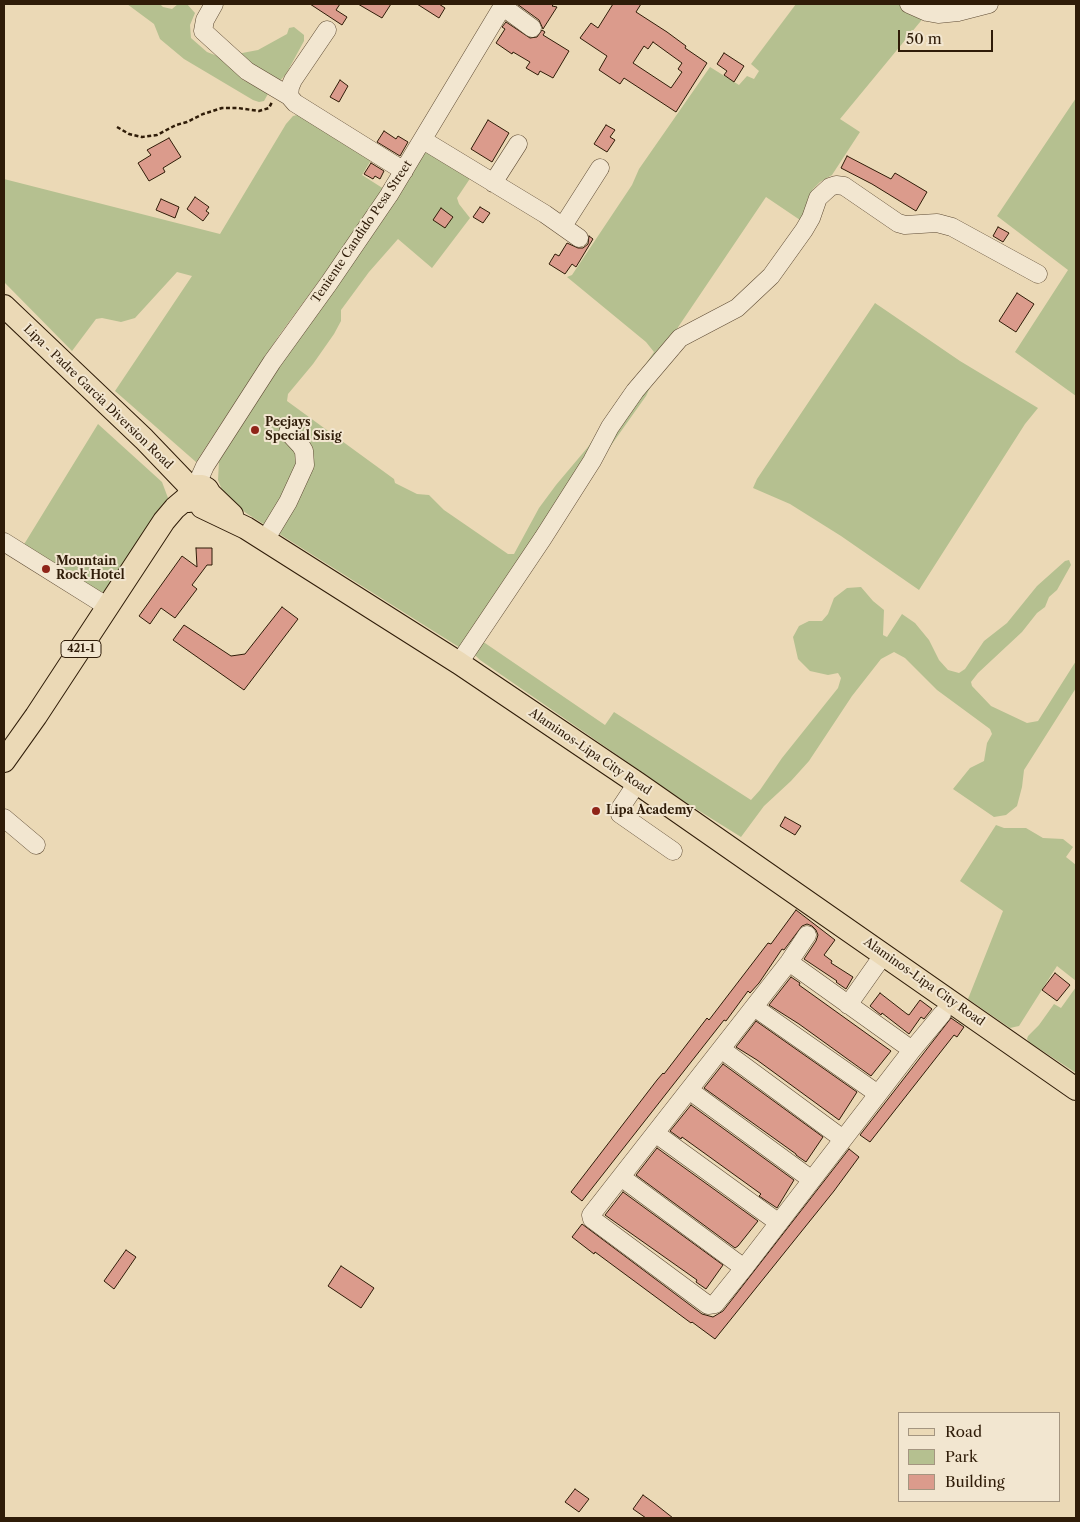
<!DOCTYPE html>
<style>
body{margin:0}
#map{position:relative;width:1080px;height:1522px;overflow:hidden;background:#ebd9b6;font-family:"Libre Caslon Text",serif}
canvas{display:block}
.frame{position:absolute;inset:0;border:5px solid #2f1c08;pointer-events:none}
.legend{position:absolute;left:898px;top:1412px;width:162px;height:90px;box-sizing:border-box;background:#f2e6d0;border:1px solid #a49580;margin:0;padding:6px 9px;list-style:none;font-size:15px;color:#2f1c08}
.legend li{display:flex;align-items:center;gap:10px;height:25px}
.legend b{width:25px;border:1px solid #a49580}
.scale{position:absolute;left:898px;top:30px;width:95px;height:22px;box-sizing:border-box;border:2px solid #2f1c08;border-top:0;padding-left:6px;font-size:15px;line-height:18px;white-space:nowrap;color:#2f1c08;-webkit-text-stroke:4px #f2e6d0;paint-order:stroke}
</style>
<div id="map">
<canvas width="1080" height="1522"></canvas>
<div class="frame"></div>
<ul class="legend">
<li><b style="height:6px;background:#ebd9b6"></b>Road</li>
<li><b style="height:14px;background:#b5c090"></b>Park</li>
<li><b style="height:14px;background:#db9b8c"></b>Building</li>
</ul>
<div class="scale">50 m</div>
</div>
<script>
const ctx = document.querySelector('canvas').getContext('2d');
ctx.lineJoin = 'round';
function fill(path, color) {
  ctx.fillStyle = color;
  ctx.fill(path, 'evenodd');
}
function shape(rows) {
  const path = new Path2D();
  for (const r of rows) {
    path.moveTo(r[0], r[1]);
    for (let i = 2; i < r.length; i += 2) path.lineTo(r[i], r[i + 1]);
  }
  return path;
}
function stroke(path, color, width, dash) {
  ctx.strokeStyle = color;
  ctx.lineWidth = width;
  ctx.lineCap = dash ? 'butt' : 'round';
  ctx.setLineDash(dash || []);
  ctx.stroke(path);
}
function drawText(font, color, halo, rows, align = 'center') {
  ctx.font = font + ' "Libre Caslon Text",serif';
  ctx.lineWidth = 4;
  ctx.setLineDash([]);
  ctx.textBaseline = 'middle';
  ctx.strokeStyle = halo;
  ctx.fillStyle = color;
  for (const [text, x, y, turn = 0] of rows) {
    ctx.save();
    ctx.translate(x, y);
    ctx.rotate((+turn || 0) * Math.PI / 180);
    ctx.textAlign = isNaN(turn) ? turn : align;
    if (halo) ctx.strokeText(text, 0, 0);
    ctx.fillText(text, 0, 0);
    ctx.restore();
  }
}
fill(shape([
 [127,4,160,4,163,7,172,9,178,4,187,4,195,13,190,25,191,38,207,52,225,59,237,54,258,50,287,34,289,28,294,27,304,35,304,41,286,74,280,81,236,72,243,80,269,92,264,101,259,102,253,100,184,59,160,39,154,24],
 [796,4,1000,4,993,8,925,16,840,119,860,132,832,175,820,182,813,189,808,198,805,213,800,220,766,197,664,348,655,377,646,396,607,451,482,641,605,725,614,712,751,800,760,790,782,758,838,688,841,678,838,673,828,675,810,671,798,659,793,637,799,626,809,621,822,621,828,614,834,598,847,588,861,587,873,601,884,610,883,635,887,637,902,614,915,623,929,640,939,660,948,670,959,673,965,669,984,641,1007,623,1037,586,1065,561,1069,560,1071,565,1057,590,1049,597,1045,607,1037,613,1022,632,978,673,971,682,972,686,991,706,1027,723,1038,721,1076,661,1076,688,1024,770,1022,787,1017,806,1006,815,994,817,953,789,970,768,984,761,987,743,992,734,990,729,937,690,905,658,894,652,881,659,852,696,809,761,791,781,764,806,741,837,685,802,480,660,474,654,462,649,246,513,229,499,222,490,218,480,219,461,257,400,409,179,423,154,427,152,471,177,457,198,459,204,470,218,432,268,398,239,369,272,341,310,341,321,334,334,313,364,288,394,287,401,394,479,395,483,417,494,429,495,444,510,508,554,514,554,539,508,556,485,588,447,654,352,646,342,567,277,572,275,632,185,639,169,710,67,739,85,747,76,754,79,759,71,751,64],
 [1076,98,1076,396,1015,352,1068,270,997,216],
 [301,114,373,157,362,175,384,189,338,255,280,334,196,462,115,391,192,276,177,272,135,318,121,322,102,318,96,319,72,351,4,282,4,179,220,234,286,124,293,116],
 [875,303,960,361,1038,408,1025,424,919,590,841,536,790,504,753,488,757,479],
 [98,424,162,482,168,498,166,503,110,584,103,592,100,592,23,546],
 [996,825,1004,828,1026,828,1043,838,1063,839,1073,847,1066,857,1076,865,1076,981,1057,966,1019,1026,1010,1028,968,999,1003,911,960,881],
 [1076,987,1076,1073,1029,1042,1027,1039,1028,1036,1039,1025,1054,1004,1061,1008]
]), '#b5c090');
const building = shape([
 [310,4,340,4,336,10,347,17,342,25,310,4],
 [358,4,391,4,382,18,358,4],
 [417,4,439,4,445,8,439,18,417,4],
 [517,4,554,4,552,6,557,7,543,29,539,20,517,4],
 [613,4,641,4,636,12,667,32,686,46,685,48,707,63,676,112,624,78,620,84,599,70,607,56,580,38,591,23,598,28,613,4],
 [653,42,682,63,678,69,682,72,671,88,633,63,644,46,648,49,653,42],
 [506,22,530,38,537,37,542,30,545,32,543,35,569,51,553,78,540,71,538,75,526,68,530,62,513,52,512,54,496,43,505,29,502,27,506,22],
 [724,53,744,66,734,82,724,75,727,71,717,64,724,53],
 [340,80,348,86,339,102,330,97,340,80],
 [488,120,509,133,492,162,471,149,488,120],
 [606,125,615,130,610,137,615,140,607,152,594,144,606,125],
 [384,131,396,139,398,136,408,142,400,156,377,142,384,131],
 [169,138,181,157,163,168,165,172,149,181,138,163,151,155,147,150,169,138],
 [847,156,891,179,895,173,927,192,916,211,872,184,841,168,847,156],
 [371,163,384,171,380,179,375,176,373,179,364,174,371,163],
 [195,197,209,207,206,211,209,213,203,221,187,209,195,197],
 [161,199,179,207,175,218,156,210,161,199],
 [480,207,490,213,483,223,473,217,480,207],
 [441,208,453,217,445,228,433,220,441,208],
 [998,227,1009,233,1003,242,993,236,998,227],
 [589,236,593,239,576,267,572,264,565,274,549,264,555,254,559,256,567,243,578,248,583,248,588,244,589,236],
 [1017,293,1034,304,1016,332,999,321,1017,293],
 [196,548,212,548,212,565,207,565,192,585,197,589,175,618,161,608,150,624,139,616,182,556,197,567,196,548],
 [282,607,298,619,244,690,173,640,184,625,231,656,245,654,282,607],
 [785,817,801,826,795,835,780,826,785,817],
 [796,910,835,940,824,955,832,961,831,963,853,977,846,989,836,982,837,981,804,959,816,941,818,935,816,930,812,926,807,924,802,926,784,950,782,949,759,983,750,993,748,991,726,1021,724,1020,582,1201,571,1192,657,1080,663,1073,664,1074,707,1018,709,1020,768,943,771,944,796,910],
 [1055,973,1070,985,1057,1001,1042,990,1055,973],
 [791,977,800,983,799,985,891,1051,871,1076,799,1024,769,1005,791,977],
 [880,993,907,1014,909,1015,920,1000,932,1009,924,1019,921,1017,909,1034,882,1013,881,1015,870,1006,880,993],
 [951,1018,964,1027,957,1037,954,1035,870,1142,860,1135,951,1018],
 [756,1021,857,1092,839,1120,757,1060,736,1047,756,1021],
 [723,1064,823,1137,806,1162,796,1155,796,1154,704,1088,723,1064],
 [691,1105,794,1180,777,1208,759,1196,761,1194,682,1137,681,1139,670,1131,691,1105],
 [657,1148,758,1221,738,1246,735,1248,636,1175,657,1148],
 [849,1149,859,1157,834,1191,715,1339,692,1322,691,1323,595,1252,594,1254,572,1237,582,1224,702,1314,713,1317,723,1311,849,1149],
 [623,1192,723,1265,706,1289,696,1282,697,1280,605,1215,623,1192],
 [126,1250,136,1257,114,1289,104,1281,126,1250],
 [341,1266,374,1288,361,1308,328,1286,341,1266],
 [575,1489,589,1499,579,1512,565,1502,575,1489],
 [643,1495,654,1503,673,1518,646,1518,633,1509,643,1495]
]);
fill(building, '#db9b8c');
stroke(building, '#2f1c08', 1);
const minor = shape([
 [214,4,205,20,203,31,247,71,289,96],
 [909,4,927,12,938,14,958,12,989,4],
 [502,6,532,28],
 [327,30,293,80,290,87,289,96,295,103,404,171],
 [423,140,545,214,579,238],
 [493,183,518,144],
 [563,226,600,168],
 [196,486,205,466,272,362,329,283,389,195,504,4],
 [265,540,288,502,305,465,304,451,301,446,288,432],
 [4,542,108,607],
 [459,663,543,538,592,461,610,427,635,391,680,338,737,308,771,276,804,230,811,218,818,198,830,187,836,185,844,186,898,223,905,225,937,223,952,227,1038,274],
 [637,783,621,807,620,814,673,851],
 [4,818,36,845],
 [807,935,789,962,591,1215,592,1219,708,1305,715,1304,744,1268,912,1050,942,1014],
 [789,962,912,1050],
 [848,1005,884,954],
 [754,1007,878,1094],
 [721,1049,843,1139],
 [689,1090,812,1180],
 [655,1133,779,1223],
 [621,1177,744,1268]
]);
const major = shape([
 [4,306,144,439,191,488],
 [189,501,188,495,191,488,196,486,202,486,207,489,210,494,232,515],
 [202,507,246,528,459,663,637,783,1076,1089],
 [4,761,36,716,164,521,175,508,188,497]
]);
stroke(minor, '#5e4b34', 19);
stroke(major, '#2f1c08', 24);
stroke(shape([
 [117,127,129,134,142,137,157,135,176,125,187,122,203,114,222,108,238,108,259,111,269,108,272,102]
]), '#2f1c08', 2.5, [4, 2.5]);
stroke(minor, '#f2e6d0', 18);
stroke(major, '#ebd9b6', 22);
for (const [x, y, r, color] of [
 [255,430,5,"#8f2418"],
 [46,569,5,"#8f2418"],
 [596,811,5,"#8f2418"]
]) {
  const dot = new Path2D();
  dot.arc(x, y, r, 0, 2 * Math.PI);
  ctx.fillStyle = color;
  ctx.fill(dot);
  stroke(dot, '#f2e6d0', 2);
}
for (const [x, y, w] of [
 [81,649,40]
]) {
  const box = new Path2D();
  box.roundRect(x - w / 2, y - 8.5, w, 17, 4);
  ctx.fillStyle = '#f2e6d0';
  ctx.fill(box);
  stroke(box, '#2f1c08', 1);
}
drawText('bold 11px', '#2f1c08', null, [
 ["421-1",81,649]
]);
drawText('12px', '#2f1c08', '#f2e6d0', [
 ["Teniente Candido Pesa Street",362,232,-56],
 ["Lipa - Padre Garcia Diversion Road",98,397,44],
 ["Alaminos-Lipa City Road",590,752,34],
 ["Alaminos-Lipa City Road",924,982,35]
]);
drawText('bold 12px', '#2f1c08', '#f2e6d0', [
 ["Peejays",265,423],
 ["Special Sisig",265,437],
 ["Mountain",56,562],
 ["Rock Hotel",56,576],
 ["Lipa Academy",606,811]
], 'left');
</script>
